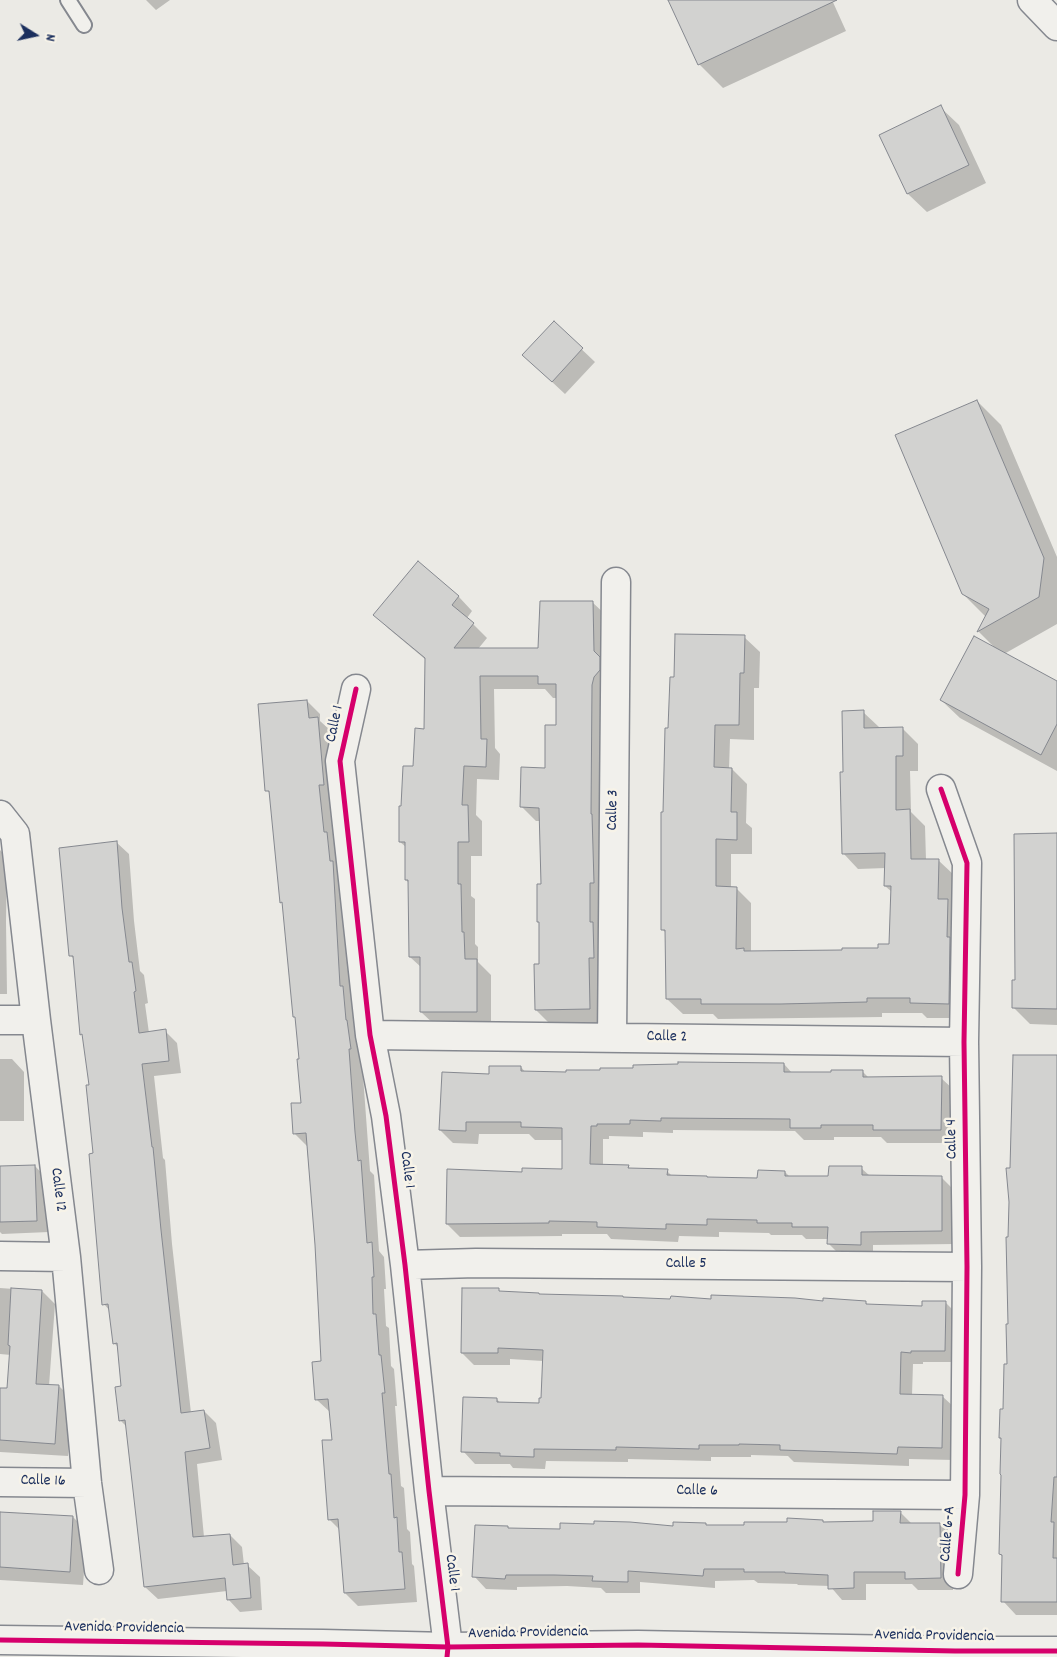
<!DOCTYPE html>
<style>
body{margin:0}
#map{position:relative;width:1057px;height:1657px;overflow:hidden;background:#ebeae5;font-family:Dekko,sans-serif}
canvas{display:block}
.north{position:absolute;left:10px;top:10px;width:50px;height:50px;-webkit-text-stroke:4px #f7f3e8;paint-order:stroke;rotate:100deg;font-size:14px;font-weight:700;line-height:20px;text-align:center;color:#1b2f5e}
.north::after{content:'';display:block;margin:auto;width:18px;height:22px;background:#1b2f5e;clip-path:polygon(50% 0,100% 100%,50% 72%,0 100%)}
</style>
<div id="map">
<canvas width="1057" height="1657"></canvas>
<div class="north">N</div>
</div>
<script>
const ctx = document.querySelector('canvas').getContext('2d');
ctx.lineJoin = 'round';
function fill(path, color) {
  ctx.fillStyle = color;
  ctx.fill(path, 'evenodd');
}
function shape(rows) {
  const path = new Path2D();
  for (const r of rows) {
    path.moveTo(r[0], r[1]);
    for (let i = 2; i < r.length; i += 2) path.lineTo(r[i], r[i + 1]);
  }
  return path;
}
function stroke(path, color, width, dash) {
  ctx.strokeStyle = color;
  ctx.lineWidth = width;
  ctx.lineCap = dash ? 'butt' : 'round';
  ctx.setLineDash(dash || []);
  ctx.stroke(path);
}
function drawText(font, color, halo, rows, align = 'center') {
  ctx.font = font + ' Dekko,sans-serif';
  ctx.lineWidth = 5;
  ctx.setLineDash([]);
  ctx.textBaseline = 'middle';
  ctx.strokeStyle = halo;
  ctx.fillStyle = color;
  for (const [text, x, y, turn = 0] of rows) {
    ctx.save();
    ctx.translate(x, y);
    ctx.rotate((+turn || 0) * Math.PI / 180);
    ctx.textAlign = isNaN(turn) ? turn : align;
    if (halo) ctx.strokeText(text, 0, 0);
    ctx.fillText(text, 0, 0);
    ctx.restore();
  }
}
fill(shape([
 [146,0,170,0,156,10],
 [670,0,832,0,846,31,723,88,699,64],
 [940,107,959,125,986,183,927,212,908,194,880,135],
 [554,323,595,362,565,394,536,367],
 [977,401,1001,425,1057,557,1057,624,1004,654,1057,683,1057,771,960,718,941,700,996,649,978,631,986,617,963,594],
 [418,563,459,597,472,611,467,618,487,638,478,649,540,650,592,602,607,616,603,1023,550,1024,536,1010,540,965,540,923,538,922,542,885,540,821,536,821,522,807,546,769,557,726,557,698,553,698,545,689,494,689,495,748,500,754,499,780,477,779,476,815,482,821,482,856,471,856,471,896,475,899,475,944,478,947,478,962,491,975,491,1026,436,1026,421,1012,422,968,410,957,409,883,406,880,406,847,400,842,402,807,426,730,426,660,389,629,375,615],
 [744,637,760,652,759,688,754,688,754,740,730,739,729,769,732,769,747,784,746,823,752,828,752,854,731,854,731,888,736,888,751,903,751,952,879,949,890,946,892,892,885,886,886,868,858,869,843,853,844,773,863,712,879,727,879,729,902,728,918,744,918,771,910,771,911,812,925,826,926,860,938,860,954,875,964,1018,927,1018,922,1013,882,1013,882,1017,718,1019,713,1014,683,1014,667,999,667,934,662,929,664,813,669,730,675,678],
 [307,701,320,714,320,721,331,731,362,1062,370,1171,374,1175,379,1251,384,1257,386,1289,384,1289,386,1326,389,1328,391,1366,394,1369,397,1406,395,1406,401,1486,404,1488,407,1529,410,1532,412,1564,414,1566,417,1602,358,1606,345,1593,341,1531,329,1519,333,1441,330,1412,317,1400,323,1362,319,1289,307,1146,294,1133,302,1104,301,1060,270,794,267,790],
 [1057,834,1057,1025,1030,1024,1013,1007,1016,981],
 [116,842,129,854,134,921,140,971,144,975,148,1003,145,1004,149,1033,165,1031,177,1043,181,1073,154,1076,163,1158,165,1160,172,1244,191,1413,204,1411,216,1423,222,1460,197,1464,204,1537,230,1535,242,1547,244,1565,247,1565,260,1577,262,1610,240,1612,228,1599,227,1591,158,1599,145,1587,127,1427,120,1420,123,1387,119,1348,114,1343,110,1311,104,1304,90,1086,75,960,71,956],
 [0,850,7,857,6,922,7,994,0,994],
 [1057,1057,1057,1615,1016,1615,1003,1601,1003,1557,1000,1554,1002,1440,1000,1438,1005,1410,1008,1365,1011,1169],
 [0,1059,12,1059,24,1072,24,1121,0,1121],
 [784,1064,792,1073,832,1073,862,1071,869,1078,941,1078,954,1090,954,1143,887,1143,881,1137,834,1137,834,1140,804,1140,795,1131,673,1130,673,1133,643,1132,643,1137,609,1136,609,1139,603,1139,603,1166,628,1166,631,1170,667,1171,672,1176,707,1177,708,1178,759,1180,785,1172,790,1177,830,1177,861,1168,870,1176,941,1177,954,1190,955,1244,873,1245,873,1257,841,1256,829,1244,829,1239,806,1239,802,1235,771,1235,769,1233,719,1232,719,1237,679,1236,678,1242,611,1239,607,1234,562,1234,562,1236,460,1237,447,1224,523,1174,563,1170,563,1140,535,1140,529,1134,479,1134,478,1144,453,1143,440,1130,490,1075,521,1067,526,1073,568,1073],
 [35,1166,47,1179,49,1232,2,1234,0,1232,0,1168],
 [0,1288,42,1291,55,1304,49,1386,59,1386,72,1399,68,1456,0,1452,0,1389,8,1390,11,1355,0,1354],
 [498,1290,501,1293,624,1299,824,1303,865,1302,868,1305,923,1307,945,1302,958,1315,957,1362,923,1362,923,1364,913,1364,912,1395,942,1396,955,1408,954,1460,909,1459,909,1466,794,1462,788,1456,751,1455,751,1457,711,1457,711,1461,628,1459,628,1462,546,1461,545,1469,513,1468,510,1464,475,1464,463,1451,497,1399,500,1403,540,1404,542,1399,543,1361,510,1359,510,1365,474,1365,462,1353],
 [900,1512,912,1524,940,1524,952,1536,953,1590,918,1590,912,1584,866,1584,866,1600,842,1600,830,1586,798,1585,797,1584,758,1583,754,1580,715,1581,715,1588,640,1582,640,1593,606,1593,601,1588,567,1586,517,1587,517,1590,486,1589,474,1576,507,1527,510,1529,561,1530,746,1526,822,1521,824,1523,874,1522],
 [0,1513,73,1517,87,1531,83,1585,0,1580]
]), '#0003');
const building = shape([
 [668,0,837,0,698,65,668,0],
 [941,105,969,165,907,194,879,135,941,105],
 [554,321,583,348,552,382,522,355,554,321],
 [977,400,1044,558,1039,597,977,632,989,609,962,594,895,435,977,400],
 [418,561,459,596,452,605,474,623,454,648,538,648,540,601,593,601,594,651,600,657,600,670,594,677,592,685,591,814,592,814,594,883,590,883,590,922,593,922,594,958,589,958,590,1009,535,1010,534,964,539,964,539,922,537,922,537,884,541,884,539,808,520,807,521,767,545,768,545,725,556,725,556,684,538,684,538,676,480,676,481,739,487,739,486,767,464,766,462,805,468,805,469,842,458,842,458,884,461,884,462,932,464,932,465,959,477,959,477,1012,420,1012,420,957,409,957,408,880,405,880,405,842,399,842,399,806,401,806,403,766,413,766,415,728,424,729,425,658,373,615,418,561],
 [675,634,745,635,744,673,740,673,739,725,715,725,714,767,732,768,731,812,737,812,737,840,716,839,716,886,737,887,736,949,744,948,744,951,842,950,842,948,878,948,878,944,889,944,891,886,884,886,885,853,842,854,840,772,843,772,842,711,864,710,864,728,903,727,903,756,896,756,896,810,910,809,911,859,939,859,938,899,948,899,947,937,950,937,949,1004,910,1003,910,998,867,998,867,1002,780,1004,701,1004,701,999,666,999,665,930,661,930,661,812,663,812,665,728,668,728,670,677,674,677,675,634],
 [974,636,1057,681,1057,724,1041,755,940,700,974,636],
 [307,700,309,718,318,717,324,785,319,785,324,832,327,832,330,861,333,861,340,986,343,986,346,1020,347,1020,351,1049,349,1049,355,1132,358,1161,361,1160,367,1243,372,1242,374,1277,372,1277,373,1314,376,1314,379,1355,381,1355,385,1393,382,1393,389,1474,391,1474,394,1518,397,1517,399,1552,402,1552,405,1589,344,1593,338,1519,328,1520,322,1440,332,1440,328,1399,315,1400,312,1362,321,1361,315,1245,306,1133,293,1134,291,1103,301,1103,297,1059,299,1059,295,1017,293,1017,282,902,280,903,269,791,265,791,258,704,307,700],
 [1057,833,1057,1009,1012,1008,1012,980,1015,980,1014,834,1057,833],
 [117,841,122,908,129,962,132,962,136,991,134,992,139,1033,166,1029,169,1061,142,1064,152,1147,153,1147,161,1230,181,1413,204,1410,210,1448,185,1452,193,1537,230,1534,233,1565,248,1563,251,1598,227,1600,225,1578,144,1587,125,1420,119,1421,115,1387,121,1386,117,1343,113,1344,108,1304,102,1305,89,1154,93,1153,86,1085,89,1085,82,1034,80,1035,73,956,69,956,59,848,117,841],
 [1013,1055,1057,1055,1057,1477,1054,1477,1051,1522,1054,1522,1053,1558,1057,1558,1057,1602,1001,1602,1002,1555,999,1554,1001,1475,1000,1474,1001,1438,999,1438,1000,1409,1003,1409,1004,1364,1007,1364,1006,1324,1008,1324,1006,1237,1008,1237,1009,1202,1006,1168,1010,1168,1013,1055],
 [678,1062,784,1063,784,1072,831,1072,831,1070,863,1070,863,1077,942,1076,941,1130,873,1130,873,1125,821,1125,821,1128,790,1128,790,1119,661,1118,661,1121,630,1120,630,1124,597,1124,597,1126,591,1126,590,1164,629,1165,628,1168,668,1169,667,1175,707,1176,707,1177,757,1178,758,1170,785,1171,785,1176,828,1176,829,1166,862,1166,862,1175,942,1176,942,1231,861,1232,861,1245,827,1244,828,1227,792,1227,792,1223,757,1223,757,1220,707,1219,707,1225,666,1224,666,1229,597,1227,597,1222,549,1221,549,1223,446,1224,447,1169,522,1172,522,1168,562,1169,562,1128,521,1127,521,1122,466,1122,466,1131,439,1130,442,1072,489,1074,489,1066,521,1066,521,1071,566,1072,566,1070,600,1070,600,1068,633,1068,633,1065,678,1064,678,1062],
 [35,1165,37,1221,0,1222,0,1166,35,1165],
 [11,1288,42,1290,36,1384,59,1385,55,1444,0,1440,0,1388,7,1388,10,1346,8,1345,11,1288],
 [462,1288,499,1288,499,1291,539,1293,539,1294,623,1296,623,1297,670,1299,671,1296,711,1299,711,1295,795,1298,823,1301,823,1298,866,1301,866,1304,922,1306,922,1301,946,1301,945,1351,911,1351,911,1353,901,1352,900,1394,943,1395,942,1448,898,1447,897,1454,780,1450,780,1445,739,1444,739,1445,699,1445,699,1449,616,1447,616,1450,534,1449,534,1457,500,1456,500,1453,461,1452,463,1397,497,1398,497,1402,539,1403,539,1398,541,1398,543,1350,498,1348,498,1353,461,1353,462,1288],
 [873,1511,901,1511,900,1523,940,1523,941,1578,905,1579,905,1572,854,1572,854,1588,828,1589,828,1575,785,1573,785,1572,744,1572,744,1569,704,1569,703,1576,628,1571,628,1582,592,1581,593,1576,554,1575,506,1575,505,1579,472,1577,475,1525,508,1526,508,1528,560,1529,560,1523,594,1524,594,1521,630,1522,673,1526,673,1522,706,1523,706,1525,744,1525,744,1522,787,1522,787,1518,823,1520,823,1522,873,1521,873,1511],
 [0,1512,73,1516,70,1572,0,1567,0,1512]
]);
fill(building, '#d2d2d0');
stroke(building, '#85888f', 1);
const service = shape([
 [68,0,84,25]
]);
const minor = shape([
 [356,689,340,761,370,1035,386,1116,405,1265,429,1491,448,1647,447,1657],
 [941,789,967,863,964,1042,967,1267,965,1495,958,1574],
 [0,815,15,834,36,1020,66,1257,87,1483,99,1570],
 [0,1020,36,1020],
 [370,1035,964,1042],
 [612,1038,616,582],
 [0,1256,66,1257],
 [405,1265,476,1263,967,1267],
 [0,1482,87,1483],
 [429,1491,965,1495]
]);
const tertiary = shape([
 [1032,0,1057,26],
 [0,1640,323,1644,448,1647,638,1645,955,1651,1057,1651]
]);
stroke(service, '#85888f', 18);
stroke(minor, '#85888f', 31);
stroke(tertiary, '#85888f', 31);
stroke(service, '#f1f0ec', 14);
stroke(minor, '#f1f0ec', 28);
stroke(tertiary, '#f1f0ec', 28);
stroke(shape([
 [356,689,340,761,370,1035,386,1116,405,1265,429,1491,448,1647,447,1657],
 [941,789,967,863,964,1042,967,1267,965,1495,958,1574],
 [0,1640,323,1644,448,1647,638,1645,955,1651,1057,1651]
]), '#d6006c', 5);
drawText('16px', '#1b2f5e', '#f7f3e8', [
 ["Calle 1",336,724,-78],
 ["Calle 3",614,810,-89],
 ["Calle 2",667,1038,1],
 ["Calle 4",953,1139,-91],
 ["Calle 1",406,1170,83],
 ["Calle 12",57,1190,83],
 ["Calle 5",686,1265],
 ["Calle 16",43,1482,1],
 ["Calle 6",697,1492,1],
 ["Calle 6-A",949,1534,-85],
 ["Calle 1",451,1573,83],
 ["Avenida Providencia",124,1629,1],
 ["Avenida Providencia",528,1634,-1],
 ["Avenida Providencia",934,1637,1]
]);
</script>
